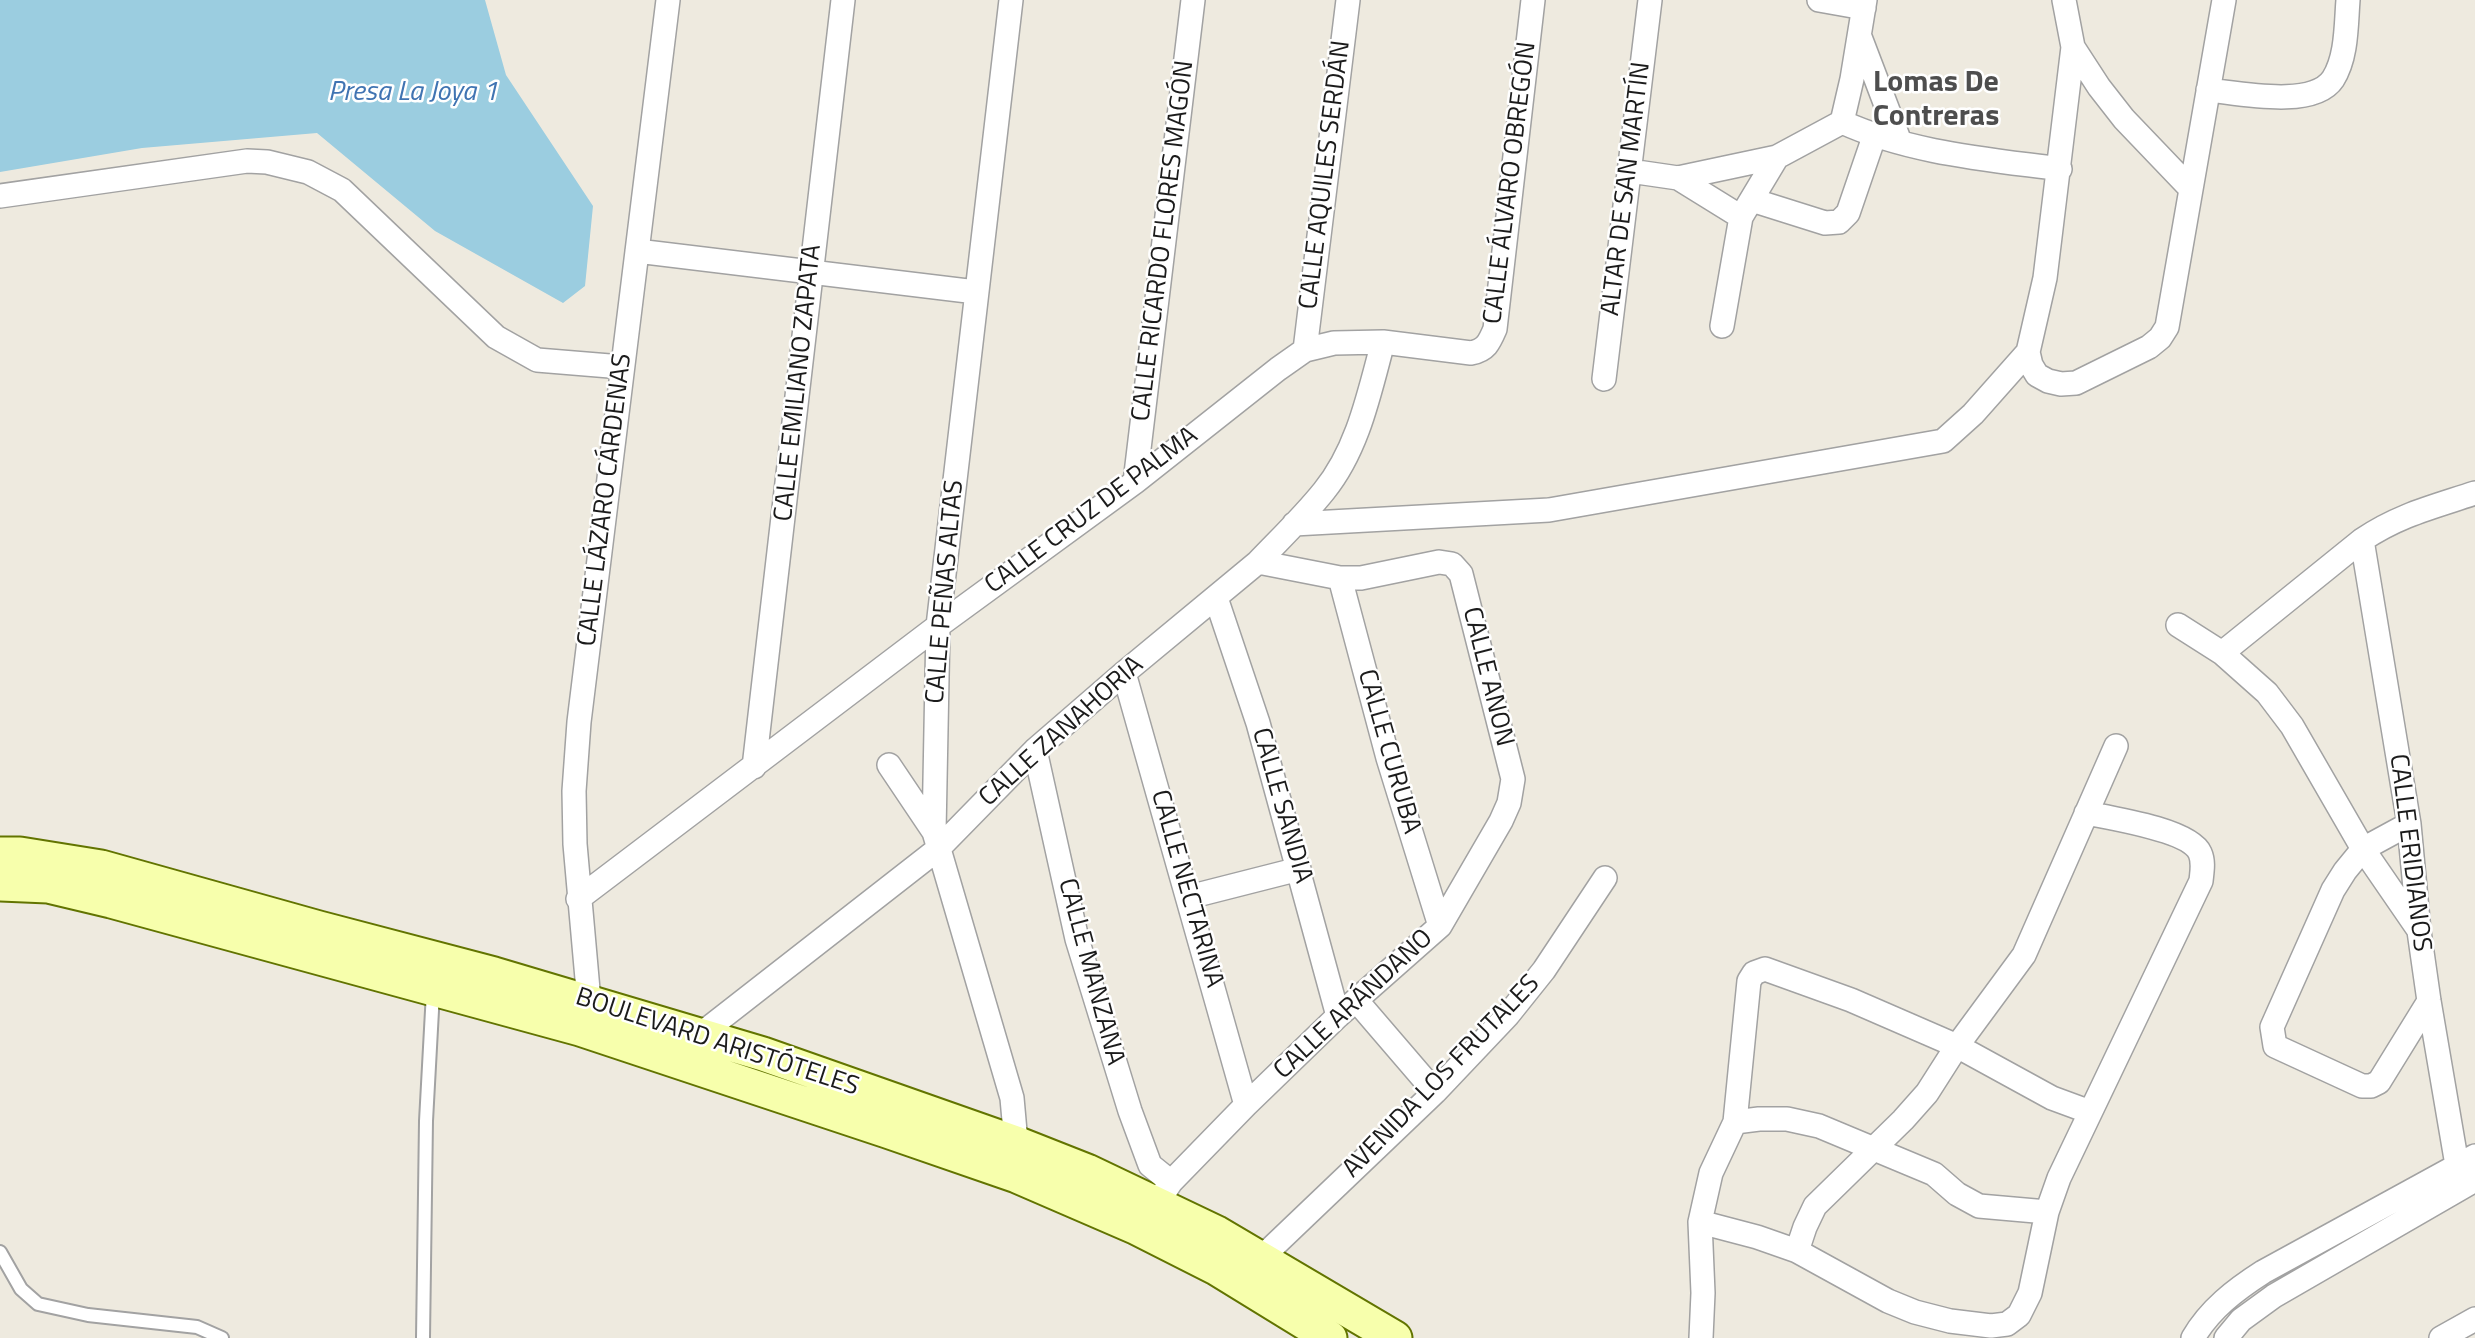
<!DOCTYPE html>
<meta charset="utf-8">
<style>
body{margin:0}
canvas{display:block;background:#eeeadf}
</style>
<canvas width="2475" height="1338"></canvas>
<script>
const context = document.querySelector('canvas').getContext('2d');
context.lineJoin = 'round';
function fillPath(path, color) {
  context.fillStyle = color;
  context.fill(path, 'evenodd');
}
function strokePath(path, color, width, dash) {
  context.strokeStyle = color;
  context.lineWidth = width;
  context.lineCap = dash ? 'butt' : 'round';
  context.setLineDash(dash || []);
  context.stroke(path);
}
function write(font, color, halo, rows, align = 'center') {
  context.font = font + ' "Titillium Web",sans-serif';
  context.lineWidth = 5;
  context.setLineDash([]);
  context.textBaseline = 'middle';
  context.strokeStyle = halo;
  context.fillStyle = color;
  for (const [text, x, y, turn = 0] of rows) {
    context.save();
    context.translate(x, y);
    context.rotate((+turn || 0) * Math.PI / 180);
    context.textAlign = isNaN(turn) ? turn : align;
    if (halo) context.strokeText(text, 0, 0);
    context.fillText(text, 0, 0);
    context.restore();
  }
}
fillPath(new Path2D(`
 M0,0H485L506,75L593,206L585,286L563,303L435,231L317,133L142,148L0,172Z`), '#9bcde0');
const lane = new Path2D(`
 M0,1252L21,1289L38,1304L88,1315L197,1327L222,1338
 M423,1338L426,1121L433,992`);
const street = new Path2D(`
 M1011,0L938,626L934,832L1012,1098L1017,1154
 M1819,0L1864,8
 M2064,0L2073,47L2045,278L2028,352L2031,365L2037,375L2048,381L2061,384L2076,383L2149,347L2160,338L2167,327L2224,0
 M1860,37L1900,142
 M2073,47L2099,87L2124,119L2191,189
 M2208,90C2239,93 2313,109 2333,79C2347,57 2346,25 2348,0
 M1842,122C1910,153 1986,159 2060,169
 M1630,171L1678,178L1777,157
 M1678,178L1741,217
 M0,196L247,161L267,162L308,172L342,190L496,337L537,360L622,367
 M1752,200L1825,223L1839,222L1848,213L1874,137
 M637,251L976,292
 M1722,326L1741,217L1777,157L1842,122L1852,79L1865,0
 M1305,350L1348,0
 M1604,379L1650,0
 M1135,482L1193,0
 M1294,524L1549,510L1943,441L1973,414L2028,352
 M2362,540L2409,824L2419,931L2429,1001L2457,1165
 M1258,562C1280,539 1304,516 1324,491C1358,449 1369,394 1383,342
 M1340,578L1388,758L1440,926
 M1216,598L1258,723L1338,1016
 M2178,625L2222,653L2267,693L2292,726L2363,849L2418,929
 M2222,653L2362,540C2399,515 2433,507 2475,493
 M1124,673L1246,1105
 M1035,750L1077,939L1130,1111L1150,1165L1171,1182
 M889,765L934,832
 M754,767L843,0
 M2409,824L2363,849L2345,871L2333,890L2272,1027L2275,1046L2362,1086H2371L2379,1082L2429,1001
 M1189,897L1299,869
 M578,899L938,626L1135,482L1278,369L1305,350L1334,343L1383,342L1471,353C1486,350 1489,343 1495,329L1533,0
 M1356,1000L1435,1092
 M589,1001L575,844L574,791L579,722L668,0
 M701,1034L938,849L1035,750L1124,673L1258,562L1340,578H1361L1439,562L1452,564L1461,574L1513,779L1509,803L1501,821L1440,926L1338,1016L1246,1105L1171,1182L1156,1205
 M1735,1122L1759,1119H1787L1819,1126L1934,1174L1957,1194L1979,1206L2047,1212
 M1700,1222L1757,1237L1797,1251L1888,1301L1915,1312L1950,1321L1991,1326L2007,1324L2019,1315L2030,1293L2047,1212L2059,1178L2201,881C2202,871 2204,862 2200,853C2190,830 2111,818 2086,813
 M1797,1251L1805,1227L1815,1206L1903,1120L1927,1093L1957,1046L2024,955L2116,746
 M1260,1259L1435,1092L1508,1015L1544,970L1605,878
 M1701,1338L1703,1293L1700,1222L1711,1173L1735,1122L1749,981L1754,973L1765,969L1851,1000L1957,1046L2052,1098L2090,1112
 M2193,1338C2210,1309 2235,1290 2263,1272L2475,1156
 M2226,1338L2241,1320L2274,1296L2475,1180
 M2441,1338L2475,1319`);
const secondary = new Path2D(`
 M0,854H20L101,867L319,928L494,974L763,1054L1016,1143L1087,1171L1217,1233L1395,1338
 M0,884L48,886L111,901L580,1029L887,1131L1017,1176L1135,1227L1216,1268L1330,1338`);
strokePath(lane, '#a2a2a2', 16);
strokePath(street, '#a2a2a2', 26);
strokePath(secondary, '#627400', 37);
strokePath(lane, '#fff', 12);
strokePath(street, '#fff', 23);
strokePath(secondary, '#f7ffac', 33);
write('26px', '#1b1b1b', '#fff', [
 ["CALLE AQUILES SERDÁN",1326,175,-83],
 ["CALLE ÁLVARO OBREGÓN",1511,183,-83],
 ["ALTAR DE SAN MARTÍN",1627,189,-83],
 ["CALLE RICARDO FLORES MAGÓN",1164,241,-83],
 ["CALLE EMILIANO ZAPATA",799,383,-84],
 ["CALLE LÁZARO CÁRDENAS",606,500,-83],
 ["CALLE CRUZ DE PALMA",1092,511,-37],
 ["CALLE PEÑAS ALTAS",946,592,-85],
 ["CALLE ANON",1487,677,76],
 ["CALLE ZANAHORIA",1062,732,-42],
 ["CALLE CURUBA",1388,752,74],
 ["CALLE SANDIA",1281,806,74],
 ["CALLE ERIDIANOS",2409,853,83],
 ["CALLE NECTARINA",1186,889,74],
 ["CALLE MANZANA",1090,972,75],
 ["CALLE ARÁNDANO",1354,1005,-43],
 ["BOULEVARD ARISTÓTELES",717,1043,18],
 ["AVENIDA LOS FRUTALES",1442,1077,-46]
]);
write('italic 28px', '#4074b2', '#fff', [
 ["Presa La Joya 1",413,93]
]);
write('bold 30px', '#4e4e4e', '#fff', [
 ["Lomas De",1936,84],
 ["Contreras",1936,118]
]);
</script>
